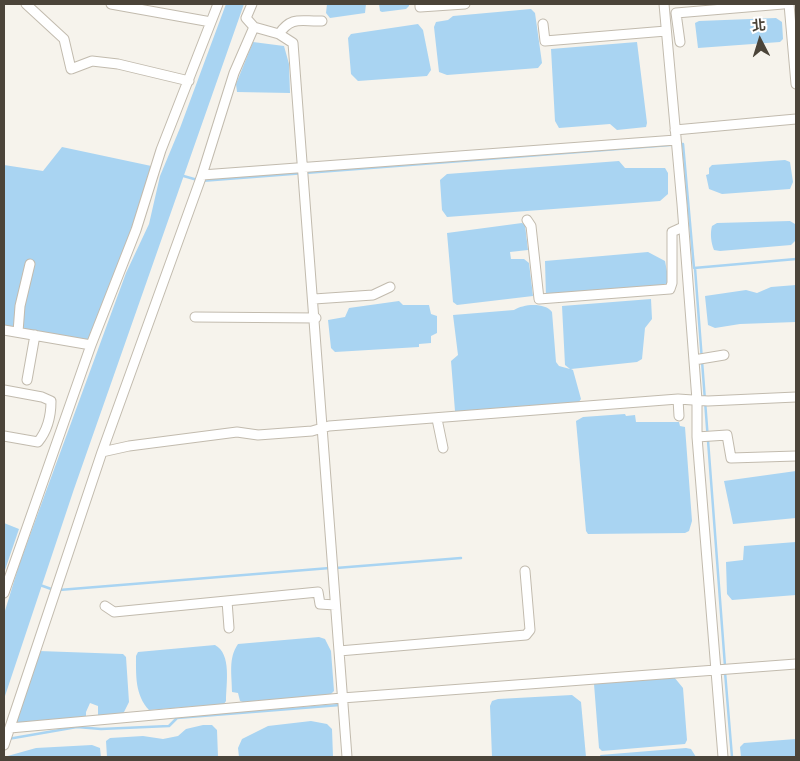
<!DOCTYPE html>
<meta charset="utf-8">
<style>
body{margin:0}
#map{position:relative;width:800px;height:761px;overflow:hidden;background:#f6f3ec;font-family:Jost,"Noto Sans TC",sans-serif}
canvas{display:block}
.frame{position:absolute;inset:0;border:5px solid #4b4439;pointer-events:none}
.north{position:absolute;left:735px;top:15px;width:50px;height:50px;-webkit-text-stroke:4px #fff;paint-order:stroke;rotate:355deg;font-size:14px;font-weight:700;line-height:20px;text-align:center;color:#4b4439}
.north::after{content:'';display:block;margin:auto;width:18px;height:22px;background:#4b4439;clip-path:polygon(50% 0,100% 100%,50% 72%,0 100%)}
</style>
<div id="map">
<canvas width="800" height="761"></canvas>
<div class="frame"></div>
<div class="north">北</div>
</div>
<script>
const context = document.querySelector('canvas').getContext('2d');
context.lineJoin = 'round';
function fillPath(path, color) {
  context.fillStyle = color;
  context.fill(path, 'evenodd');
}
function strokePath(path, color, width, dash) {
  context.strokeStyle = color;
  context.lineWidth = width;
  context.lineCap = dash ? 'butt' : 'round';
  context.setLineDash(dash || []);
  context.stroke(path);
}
fillPath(new Path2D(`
 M226,4H244L74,489L4,699V614L19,565L126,273L149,224L160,176L180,128Z
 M327,4H366L365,13L330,18L326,13Z
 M379,4H409V6L406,9L382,12L380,11Z
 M531,9L535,13L542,63L538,68L447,75L439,72L434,27L436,22L448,20L453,16Z
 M776,18L782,22L783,39L780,42L698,48L695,23L699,21Z
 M418,24L423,30L431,70L427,76L358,81L351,74L348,38L351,34Z
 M253,42L284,46L289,64L290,93L237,92L236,84Z
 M637,42L647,123L646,127L617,130L610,124L559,128L555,121L551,49Z
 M62,147L156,167L91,349L4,330V165L43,171Z
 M785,160L790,162L793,182L790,189L722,194L709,189L706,175L709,174V168L712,165Z
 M619,161L625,168H665L668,173V194L660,201L447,217L442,210L440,180L447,174Z
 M790,221L795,224L796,240L791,245L720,251L714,250C711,243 710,233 712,226L717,223Z
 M522,223L525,225L528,250L510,252L511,259H524L529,263L533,296L457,305L453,302L447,233Z
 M648,252L665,261L670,287L546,297L545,261Z
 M796,285V322L740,324L715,328L708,325L705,296L746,290L757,293L771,287Z
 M651,299L652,319L645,328L642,359L637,362L571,369L573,370L581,399L576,406L457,413L455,411L451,361L458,355L453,315L514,310C523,304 545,302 552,312L556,362L559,366L570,369L565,365L562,306Z
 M399,301L403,305H429L431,314L437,316V333L431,336V343L419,344V347L335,352L331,348L328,320L345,317L349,308Z
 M625,414L626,416L635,415L636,422H679L680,426L685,427L692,521L689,531L685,533L588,534L586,531L576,421L583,417Z
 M796,471V518L733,524L724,481Z
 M4,523L19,529L4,573Z
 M796,542V595L732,600L727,594L726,562L743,560L744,546Z
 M319,637L325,639L331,651L334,691L330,695L243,702L240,701L238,693L232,692C232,675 228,658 238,644Z
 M215,645C232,654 226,684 226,701L224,704L149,710C135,695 136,676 136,656L138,652Z
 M39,651L123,654L126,657L129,702L123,714L98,716V706L90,703L86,712V717L18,724L12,720Z
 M674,677L683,688L687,740L685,744L602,751L599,748L594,684Z
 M572,695L581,702L586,757H492L490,706L492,701L498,699Z
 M311,721L327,724L332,729L333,757H239L238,748L242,739L268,726Z
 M203,725H212L217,730L218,757H107L106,741L110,738L143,736L163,739L178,736L186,729Z
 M796,739V757H741L740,747L744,743Z
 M92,745L100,748L101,757H4L36,748Z
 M686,748L691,749L696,757H601L600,755Z`), '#a9d4f2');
strokePath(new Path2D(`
 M180,175L201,181L683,144L694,268L796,259
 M695,268L725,666
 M336,568L461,558
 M40,585L54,590
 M59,590L330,568
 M725,672L732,757
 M8,739L77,727L101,729L169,726L177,718L340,705`), '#a9d4f2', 2.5);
const minor = new Path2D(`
 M26,4L64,39L71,69L92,61L118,64L189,81
 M111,4L211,22
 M420,4V7L465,4
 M664,4L682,204L697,400V437L723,757
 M789,4L796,84
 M543,24L545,41L666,31
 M254,27L279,34L293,43L347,757
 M279,34C292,15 302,22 322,21
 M680,42L676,13L783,4
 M675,130L796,119
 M202,175L676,140
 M527,220L531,226L539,299L670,289L672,283V232L683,227
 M314,299L373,295L390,287
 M195,317L316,318
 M4,330L91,345
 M18,332L20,306L30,264
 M694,360L724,355
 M27,380L35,335
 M4,390L42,397L51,401C51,415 47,431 38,442L4,436
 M678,399L679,416
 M437,419L443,448
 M697,437L727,435L731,458L796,456
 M102,452L129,446L237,432L258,435L312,431L329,426L678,399L708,401L796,397
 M4,593L91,345L136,230L161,150L218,4
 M227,601L229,628
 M105,606L114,612L318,592L320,604L335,605
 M339,651L526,635L530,630L525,571
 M10,728L342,698L796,664
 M4,745L102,452L202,175L234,73L254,27L246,18L252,4`);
strokePath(minor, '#c2bbae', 11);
strokePath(minor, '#fff', 9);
</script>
